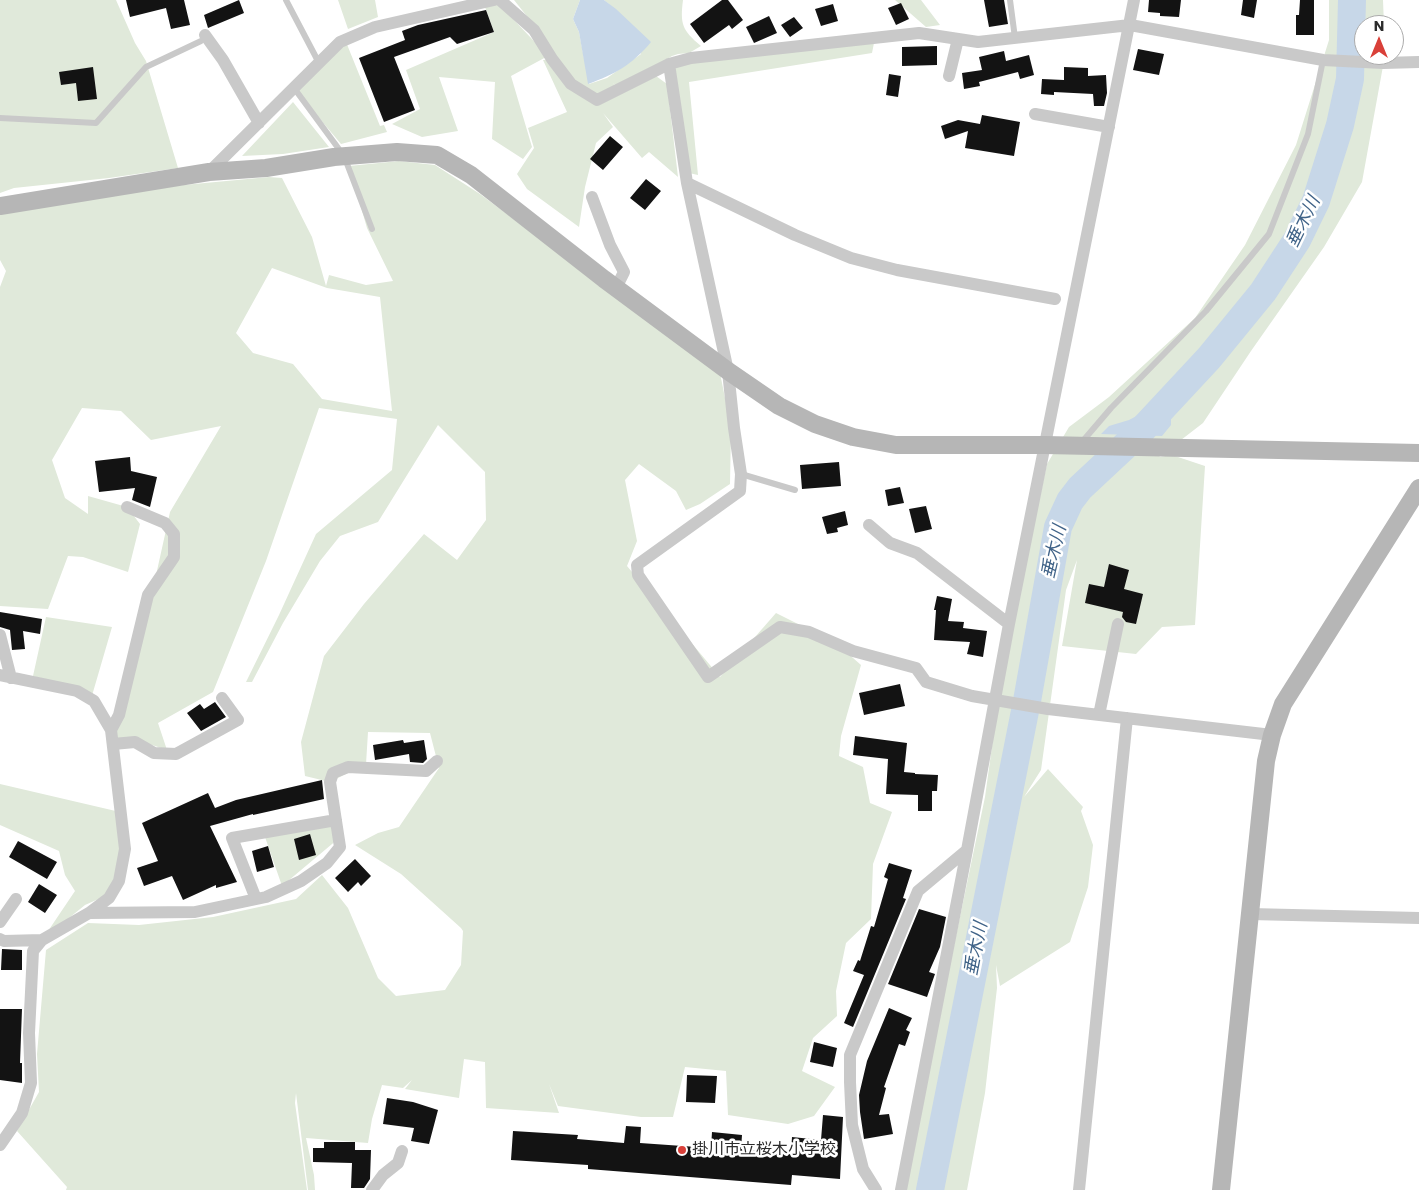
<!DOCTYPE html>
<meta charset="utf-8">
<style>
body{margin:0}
#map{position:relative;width:1419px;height:1190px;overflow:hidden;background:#fff;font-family:Poppins,sans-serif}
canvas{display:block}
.north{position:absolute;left:1354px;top:15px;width:50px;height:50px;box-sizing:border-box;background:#fff;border:1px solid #ababab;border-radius:50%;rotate:0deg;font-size:14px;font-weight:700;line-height:20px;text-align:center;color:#2c2c2c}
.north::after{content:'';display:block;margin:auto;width:18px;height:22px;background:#d94039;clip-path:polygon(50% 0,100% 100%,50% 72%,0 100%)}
</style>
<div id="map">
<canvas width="1419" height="1190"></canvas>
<div class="north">N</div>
</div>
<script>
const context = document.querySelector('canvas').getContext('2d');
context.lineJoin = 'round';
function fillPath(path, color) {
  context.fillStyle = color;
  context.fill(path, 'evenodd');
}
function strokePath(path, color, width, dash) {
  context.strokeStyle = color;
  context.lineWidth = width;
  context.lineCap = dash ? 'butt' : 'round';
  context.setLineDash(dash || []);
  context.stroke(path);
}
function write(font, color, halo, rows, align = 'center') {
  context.font = font + ' Poppins,"Noto Sans JP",sans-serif';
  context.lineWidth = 5;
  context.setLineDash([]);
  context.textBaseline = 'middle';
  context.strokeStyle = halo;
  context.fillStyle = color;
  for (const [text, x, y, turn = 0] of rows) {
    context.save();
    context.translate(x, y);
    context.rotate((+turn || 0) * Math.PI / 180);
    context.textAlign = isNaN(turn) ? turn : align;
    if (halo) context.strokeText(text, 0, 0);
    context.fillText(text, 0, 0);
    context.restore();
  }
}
fillPath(new Path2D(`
 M0,0H116L135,43L146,61L178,168L109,178L14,188L0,193Z
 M338,0H375L378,17L348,29Z
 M514,0H580L573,19L579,32L589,84L607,78L641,54L610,5L604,0H683C680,24 682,30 701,46L689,53L678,54L672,56L619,89L613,83L616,87L598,101L656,76L667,84L678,177L649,152L642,158L603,113L613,127L596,143L585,187L579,227L527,189L517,174L534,148L528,128L567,112L543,60L552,59L538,30Z
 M895,0H921L940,25L926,27Z
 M1329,0H1383L1384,25H1364V55H1385L1362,182L1324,247L1251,351L1203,423L1159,457L1172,455L1205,466L1195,625L1162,627L1136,654L1062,646L1077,560L1066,590L1041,770L1024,797L1048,769L1083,807L1081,811L1093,845L1088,887L1070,942L1000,986L996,965L997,988L985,1093L967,1190H903L985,797L1003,667L1047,464L1069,427L1109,397L1195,318L1245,245L1296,145L1329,40Z
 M498,3L548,56L511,76L532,147L523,159L492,139L495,82L439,77L458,131L422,137L392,124L420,109L406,70L494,32L485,7Z
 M875,38L872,53L689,82L698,175L689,173L672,63Z
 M346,42L380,126L384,125L387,132L341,144L294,88Z
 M293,102L329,147L283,154L242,156Z
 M399,161L435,165L480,194L720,373L731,428L730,484L700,504L686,510L676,491L639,464L625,480L637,541L627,566L720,677L776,613L836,643L861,665L841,736L839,756L863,767L870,803L892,812L873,864L871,919L846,943L836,991L837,1016L813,1038L802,1071L835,1087L814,1116L788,1124L728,1115L726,1071L685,1067L673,1117H641L558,1106L549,1084L559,1113L486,1108L485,1062L464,1059L459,1098L405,1089L412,1080L403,1088L382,1085L372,1119L368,1143L306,1138L314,1175L315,1190H308L296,1093L295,1103L307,1190H66L67,1187L17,1131L39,1092L37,1054L46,950L88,923L139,925L213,917L296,899L322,875L348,908L378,978L396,996L445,990L461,965L463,931L461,928L401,874L355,845L378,833L399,827L439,768L430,733L368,732L366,764L330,782L305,776L301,742L324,656L364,604L424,534L457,560L486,520L485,472L438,425L378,522L340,536L320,561L283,623L252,682H246L279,615L316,534L392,470L397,419L319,408L266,561L213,692L158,723L167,750L152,745L117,738L114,732L129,697L170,512L221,426L151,440L121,411L82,408L52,460L65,498L88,514V496L127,507L140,524L128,572L83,557L68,556L48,609L0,606V287L6,271L0,260V212L141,189L269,177L282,178L312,237L326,286L329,275L366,285L393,281L367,228L349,166ZM272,268L327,288L380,297L392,411L322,399L293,364L253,353L236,333Z
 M46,617L112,627L91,699L33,676Z
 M0,784L120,812L124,857L112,893L85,905L42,940L75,891L65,875L59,851L0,825Z
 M336,825L338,839L282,886L265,837Z`), '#e0e9da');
fillPath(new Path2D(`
 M580,0H604L616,9L651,42C632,65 615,74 588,84L579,32L573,19Z
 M1188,370L1193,376L1171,399V425L1162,436L1101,434L1109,426L1129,420L1148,410Z`), '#c7d7e8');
strokePath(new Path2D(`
 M930,1190L1027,701L1058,527L1070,501L1080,488L1141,431L1209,358L1263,292L1297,240L1316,201L1340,125L1350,79L1352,0`), '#c7d7e8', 28);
fillPath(new Path2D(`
 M126,0H184L190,25L171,29L166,8L130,17Z
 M239,0L244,13L208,28L204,15Z
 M722,0H728L743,20L732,29L729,25L704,43L690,24Z
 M984,0H1004L1008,24L989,27Z
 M1149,0H1181L1179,17L1160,16V13L1148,12Z
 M1243,0H1257L1254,18L1241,15Z
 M1300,0H1314V35H1296V15H1299Z
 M901,3L909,19L896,25L888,8Z
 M833,4L838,21L821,26L815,9Z
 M486,10L494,32L457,44L450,37L394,57L415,110L384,122L359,58L405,40L402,31L418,25Z
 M769,16L777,33L754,43L746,27Z
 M794,17L803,28L790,37L781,25Z
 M937,46V65L902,66V47Z
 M1138,49L1164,54L1159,75L1133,70Z
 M1004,51L1006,61L1029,55L1034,75L1020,79L1018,72L979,82L980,86L964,89L962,73L982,70L979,57Z
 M93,67L97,99L78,101L76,83L61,85L59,72Z
 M1064,67L1088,68V76L1106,75L1107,93L1104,106H1094L1093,94L1054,92V95L1041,94L1042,79L1064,80Z
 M889,74L901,76L898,97L886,95Z
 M982,115L1020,122L1014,156L965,148L968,131L945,139L941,126L958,120L980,124Z
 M610,136L623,147L603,170L590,159Z
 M646,179L661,191L645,210L630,198Z
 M130,457L131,471L157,477L150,507L132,500L135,488L99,492L95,461Z
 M839,462L841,486L802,489L800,465Z
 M900,487L904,503L888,506L885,490Z
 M926,506L932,529L915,533L909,509Z
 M845,511L848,525L837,528L838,532L827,534L822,517Z
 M1109,564L1129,570L1124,589L1143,594L1136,624L1126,622L1122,617L1123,612L1085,603L1089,584L1104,587Z
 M937,596L952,599L948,621L964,622L963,628L987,631L983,657L967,654L970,642L934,640L936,610H934Z
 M0,612L42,619L40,634L23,631L25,649L12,650L10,630L0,627Z
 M900,684L905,706L864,715L859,693Z
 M215,702L226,717L201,731L187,713L200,704L204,709Z
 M855,736L907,743L904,772L915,773V774L938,775L937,791H932V811H918V795L886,794L888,759L853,755Z
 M403,740L404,743L424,740L427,759L423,763L410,762L409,754L375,760L373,745Z
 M322,780L324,799L253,815V814L210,826L237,882L216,888V885L183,900L172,876L144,886L137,868L158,861L142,823L208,793L215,808L236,800Z
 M310,834L316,855L299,860L294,839Z
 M18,841L57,862L47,879L9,857Z
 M268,846L274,867L257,872L252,851Z
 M355,859L371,876L361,886L358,882L348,892L335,878Z
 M889,863L912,870L903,898L906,899L853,1027L844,1023L864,975L853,971L858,960L860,961L871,926L874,927L888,879L884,877Z
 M39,884L57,895L45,913L28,902Z
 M919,909L946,917L940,947L929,972L935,974L927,997L888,984Z
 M2,949L22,950V970H1Z
 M889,1008L912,1018L906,1030L910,1032L905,1046L899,1044L884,1087L886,1088L879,1115L889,1114L893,1134L864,1139L860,1112L859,1095L867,1061Z
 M0,1009H22L20,1063H22V1083L0,1080Z
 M814,1042L837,1048L833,1067L810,1062Z
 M687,1075L717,1076L715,1103L686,1102Z
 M387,1098L413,1102L438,1110L429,1144L411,1141L414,1128L383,1124Z
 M823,1115L843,1117L840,1179L792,1175L791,1185L588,1169V1165L511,1160L513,1131L578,1135L577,1139L624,1143L626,1126L641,1127L640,1143L711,1148L712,1132L742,1135L741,1149L791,1153L792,1137L821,1140Z
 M324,1142H355V1150H371L370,1179L364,1188H351L352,1163L313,1162V1148H324Z`), '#131313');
strokePath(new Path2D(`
 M286,0L319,63
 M1010,0L1015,38
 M294,88L344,156L372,229
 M0,118L96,123L146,67L201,41
 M1082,442L1111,408L1206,311L1269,234L1308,134L1323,60
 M741,474L795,490`), '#c9c9c9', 6);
strokePath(new Path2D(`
 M500,0L534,30L552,59L571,84L597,100L669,64L691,58L919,33L978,42L1130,25L1323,60L1383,63L1419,62
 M205,35L223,60L259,123
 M669,64L687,183L728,371L734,428L741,474L740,491L637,565L638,575L708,677L780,627L809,632L853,651L916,668L926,682L972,696L1048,709L1272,735
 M949,76L958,39
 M1035,114L1109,127
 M209,172L340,42L375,27L494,0
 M687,183L795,235L851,258L897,270L1055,299
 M592,197L610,245L624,272L616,288
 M869,525L890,543L917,553L1009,624
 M0,635L11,678
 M0,675L77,691L94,701L111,730L125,849L119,881L109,898L89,913L42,940L33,951L29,1033L31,1083L22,1113L0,1145
 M1099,715L1118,624
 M111,730L119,715L148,595L174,557V534L165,523L127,507
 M113,744L135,742L154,753L176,754L238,720L222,698
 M256,899L232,838L336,820
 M89,913L195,912L266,897L301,881L327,863L340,847L330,782L333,773L348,767L426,771L437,761
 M1250,914L1419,918
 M0,922L16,899
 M0,939L4,941L42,940
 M372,1190L383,1175L398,1163L402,1151
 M876,1190L863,1169L852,1125L850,1082V1055L918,891L967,850L1009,624L1134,0
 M901,1190L967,850
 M1079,1190L1127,718`), '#c9c9c9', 12);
strokePath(new Path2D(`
 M0,206L209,172L266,168L334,157L397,152L437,155L471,175L604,279L728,371L779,406L815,424L853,437L896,445H1045L1419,453
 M1221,1190L1266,761L1272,735L1283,704L1419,488`), '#b6b6b6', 18);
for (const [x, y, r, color] of [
 [682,1150,5,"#d94039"]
]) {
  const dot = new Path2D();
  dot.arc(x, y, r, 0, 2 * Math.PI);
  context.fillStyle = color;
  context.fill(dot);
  strokePath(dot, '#fff', 2);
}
write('16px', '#2c2c2c', '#fff', [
 ["掛川市立桜木小学校",692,1150]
], 'left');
write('italic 18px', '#406388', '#fff', [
 ["垂木川",1304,222,-64],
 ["垂木川",1055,552,-77],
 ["垂木川",977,949,-79]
]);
</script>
